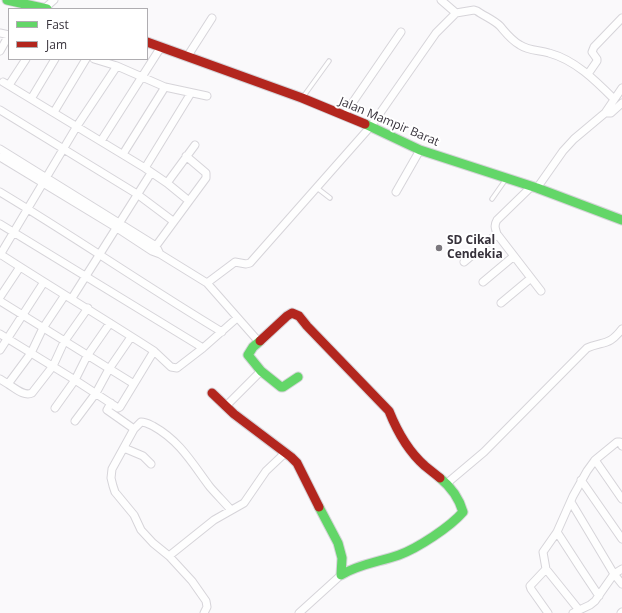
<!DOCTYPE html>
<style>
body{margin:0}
#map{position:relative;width:622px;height:613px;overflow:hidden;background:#faf9fb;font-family:"Open Sans",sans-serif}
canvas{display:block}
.legend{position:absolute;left:8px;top:8px;width:140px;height:52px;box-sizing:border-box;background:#fff;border:1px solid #afadb1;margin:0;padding:5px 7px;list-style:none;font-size:12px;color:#37323b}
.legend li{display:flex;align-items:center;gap:8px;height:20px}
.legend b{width:20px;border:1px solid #afadb1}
</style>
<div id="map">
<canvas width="622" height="613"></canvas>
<ul class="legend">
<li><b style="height:5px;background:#63d668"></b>Fast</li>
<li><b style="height:5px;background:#b3261e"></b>Jam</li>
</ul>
</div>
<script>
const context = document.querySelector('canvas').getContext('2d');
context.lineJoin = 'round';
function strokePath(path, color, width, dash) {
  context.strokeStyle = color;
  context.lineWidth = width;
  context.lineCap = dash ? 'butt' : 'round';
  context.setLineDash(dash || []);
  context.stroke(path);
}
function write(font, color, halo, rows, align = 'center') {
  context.font = font + ' "Open Sans",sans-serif';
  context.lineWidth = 4;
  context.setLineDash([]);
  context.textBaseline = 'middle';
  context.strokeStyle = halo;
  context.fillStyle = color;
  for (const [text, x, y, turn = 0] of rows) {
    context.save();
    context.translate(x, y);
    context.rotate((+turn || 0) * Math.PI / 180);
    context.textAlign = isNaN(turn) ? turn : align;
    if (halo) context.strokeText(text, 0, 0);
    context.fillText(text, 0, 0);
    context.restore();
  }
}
const lane = new Path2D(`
 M303,97L329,61
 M317,188L330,198
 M492,199L506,179`);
const street = new Path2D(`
 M441,0L456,13
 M45,8L54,0
 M0,33L9,35L0,51
 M187,57L212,18
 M94,59L117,66L165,87L207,96
 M588,74L597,61V59L592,52L594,47L622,18
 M3,82L145,168L167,183L189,201
 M9,85L26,59
 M31,99L55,59
 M0,110L137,194L173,221
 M54,112L86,59
 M605,113H611L622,103
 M344,115L401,32
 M101,141L161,47
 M0,149L156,246L160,254
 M123,154L165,87
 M0,157L117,228L152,251L160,254L207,283L259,342
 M145,168L191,93
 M167,183L195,145
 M532,186L497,220C494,225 495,228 497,234L541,291
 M537,188L563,151L574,139L605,113L622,88
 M0,192C75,237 147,287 222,332
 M396,192L420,150
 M0,224L203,348
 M153,250L206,178V173L186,156
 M0,254C51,287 103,318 154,351
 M0,255L77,126L117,66
 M464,262L497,234
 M483,282L514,256
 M207,283L235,262L246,264L250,263L371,126L436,33L456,13L474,10L477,11C484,16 494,20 500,26C506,33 511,40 520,45C529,51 539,50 549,53C575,60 595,80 614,99
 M65,295L43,328L31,353L8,384C15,388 24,397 32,393L53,366L64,342L88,308
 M0,297L20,267
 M72,298L151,173
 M0,301L134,384
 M501,303L531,278
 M0,334L75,380L118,408L120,407L154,351L171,367L177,368L203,348L237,318
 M0,350L44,282
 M0,379L8,384
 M111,403L107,410L134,429
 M226,406L261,371
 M55,408L75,380L87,356L110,323
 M75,421L96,393L109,369L131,337
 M124,448L143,456L151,464
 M595,460L622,499
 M581,480L622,539
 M446,484L484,452L587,348C604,341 609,346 622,329
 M571,502L614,574L622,569
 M557,532L581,569L599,596
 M169,556L214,520L244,503L266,471L285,453
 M546,569L543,552L557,532L573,496L587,471L595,460L617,442H620L622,446
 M204,613L207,607L206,601L192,581L169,556L153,543L141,530L134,515L115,492L113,486L111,478L112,469L134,429L141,422C146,422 149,424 153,426C180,441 192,463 210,487C217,495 224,502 231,510
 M299,613L341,575
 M548,613L531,589L530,586L546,569L579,610
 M573,613L590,605L595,601L614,574L622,584
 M621,613L622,612`);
const fast = new Path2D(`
 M7,0L47,9
 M365,124L420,150L537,188L622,220
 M260,341L253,347L248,355L261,371L281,387H283L298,377
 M319,507L338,543L342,558L341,575C359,564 379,562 399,555C418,548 450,527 463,512C459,498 451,487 440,478`);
const jam = new Path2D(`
 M147,42L302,98L365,124
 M260,341L287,316L292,313L299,316L307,326L389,411C397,431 409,452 425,466C430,470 435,474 440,478
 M212,393L234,414L291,457L297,463L319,507`);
strokePath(lane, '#d6d4d9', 5.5);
strokePath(street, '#d6d4d9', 9);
strokePath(fast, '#d6d4d9', 11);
strokePath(jam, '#d6d4d9', 11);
strokePath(lane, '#fefefe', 3.5);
strokePath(street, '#fefefe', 7);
strokePath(fast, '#63d668', 9);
strokePath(jam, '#b3261e', 9);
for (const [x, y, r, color] of [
 [439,248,4,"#7b787e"]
]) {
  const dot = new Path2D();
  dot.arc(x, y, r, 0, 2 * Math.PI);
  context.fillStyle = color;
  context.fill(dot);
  strokePath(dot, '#fff', 1.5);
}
write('12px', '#37323b', '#fff', [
 ["Jalan Mampir Barat",389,122,23]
]);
write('bold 12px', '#37323b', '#fff', [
 ["SD Cikal",447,241],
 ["Cendekia",447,255]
], 'left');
</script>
